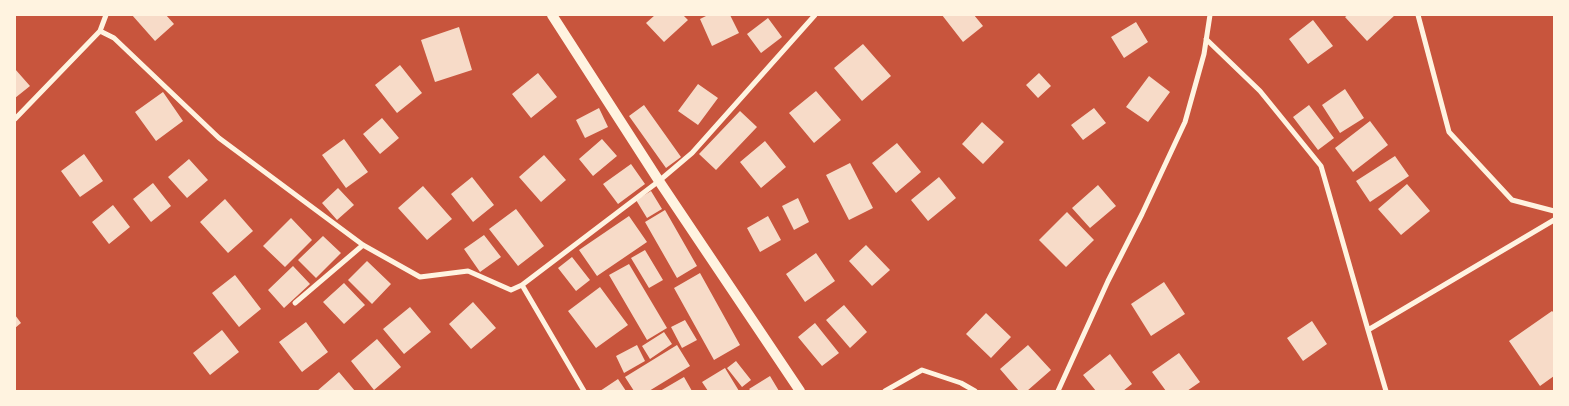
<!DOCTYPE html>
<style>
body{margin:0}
#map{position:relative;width:1569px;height:406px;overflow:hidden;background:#c8553d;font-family:Raleway,sans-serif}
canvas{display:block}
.frame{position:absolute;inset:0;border:16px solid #fff3e0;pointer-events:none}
</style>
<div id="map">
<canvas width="1569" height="406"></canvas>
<div class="frame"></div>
</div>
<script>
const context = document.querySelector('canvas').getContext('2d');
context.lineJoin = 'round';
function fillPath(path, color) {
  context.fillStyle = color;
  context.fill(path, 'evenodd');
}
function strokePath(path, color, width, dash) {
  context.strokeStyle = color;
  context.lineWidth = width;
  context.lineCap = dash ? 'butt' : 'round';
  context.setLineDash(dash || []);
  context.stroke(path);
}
fillPath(new Path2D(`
 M132,15H166L174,24L155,41Z
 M655,15H683L688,20L664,42L646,23Z
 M708,15H730L739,33L712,46L700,19Z
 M942,15H974L983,26L963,42Z
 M1348,15H1395L1367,41L1345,17Z
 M768,18L782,37L761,53L747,34Z
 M1313,20L1333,46L1308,64L1289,39Z
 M1136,22L1148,42L1124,58L1111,37Z
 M459,27L472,70L435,82L421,40Z
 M863,44L891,76L862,101L834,68Z
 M400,65L422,93L397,113L375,85Z
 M15,69L30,86L15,98Z
 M538,73L557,97L531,118L512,94Z
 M1039,73L1051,86L1038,98L1026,85Z
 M1149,76L1170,92L1148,122L1126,107Z
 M698,84L718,98L698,125L678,111Z
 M1345,89L1364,118L1340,133L1322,105Z
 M816,91L841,120L814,143L789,113Z
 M163,92L183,121L156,141L135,112Z
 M644,105L681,157L666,168L629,116Z
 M1309,105L1334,138L1318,150L1293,117Z
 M599,108L608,127L585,138L576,120Z
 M1094,108L1106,123L1083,140L1071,125Z
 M740,111L757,127L716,170L699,154Z
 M382,118L399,138L380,154L363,134Z
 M1370,121L1388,145L1353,172L1335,148Z
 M982,122L1004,142L983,164L962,144Z
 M344,139L368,172L346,188L322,155Z
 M602,139L617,156L593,176L579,159Z
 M765,141L786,167L761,188L740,162Z
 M897,143L921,172L896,193L872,163Z
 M84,154L103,181L80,197L61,171Z
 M544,155L566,180L541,202L519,177Z
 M1395,156L1409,176L1370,202L1356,181Z
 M189,159L208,180L187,198L168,177Z
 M850,163L873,208L849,220L826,175Z
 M631,164L645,184L618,204L603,184Z
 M472,177L494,205L473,222L451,194Z
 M939,177L956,198L928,221L911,200Z
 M153,183L171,206L151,222L133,199Z
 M1407,184L1430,211L1401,235L1378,209Z
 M1098,185L1116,206L1090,228L1072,208Z
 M423,186L452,219L427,240L398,208Z
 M338,188L354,205L337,220L322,203Z
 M651,191L662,209L647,218L636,200Z
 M798,198L809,222L794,230L782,206Z
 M225,199L253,231L228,253L200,222Z
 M113,205L130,227L109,244L92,222Z
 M516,209L544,246L518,266L489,229Z
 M665,210L697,266L677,278L645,222Z
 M1067,212L1094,240L1066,267L1039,240Z
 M629,216L647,242L597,276L579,250Z
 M768,216L781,240L760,252L747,228Z
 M291,218L312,240L285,267L263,246Z
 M484,235L501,257L480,272L464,249Z
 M323,236L341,253L316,278L298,260Z
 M866,245L890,270L872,286L849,261Z
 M645,250L663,280L649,288L631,258Z
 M816,253L835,281L805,302L786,274Z
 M572,257L590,280L576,291L558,268Z
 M367,261L391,284L372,304L348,280Z
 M629,264L667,328L647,340L609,275Z
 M293,266L310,284L284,308L268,290Z
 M700,273L740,345L714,360L674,288Z
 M235,275L261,309L239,327L212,293Z
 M1164,282L1185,314L1151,336L1131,304Z
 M344,283L365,305L344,324L323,302Z
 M600,287L628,325L596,348L568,311Z
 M473,302L496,328L471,349L449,324Z
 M844,305L867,332L850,348L826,320Z
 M410,307L431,332L404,354L383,329Z
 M1552,311L1554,313V376L1540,386L1509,341Z
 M986,313L1011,337L991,358L966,334Z
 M15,315L21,323L15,328Z
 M685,320L697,340L682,348L671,327Z
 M1312,321L1327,344L1303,361L1287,338Z
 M306,322L328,352L302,372L279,342Z
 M815,323L839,353L822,366L798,337Z
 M222,330L239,352L210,375L193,353Z
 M664,332L672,344L650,359L642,346Z
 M377,339L401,367L374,390L351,361Z
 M637,345L645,361L624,373L616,356Z
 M677,345L690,366L649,391H634L625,377Z
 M1028,345L1051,370L1027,391H1019L1000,369Z
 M1179,353L1200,382L1187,391H1166L1152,372Z
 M1110,354L1132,384L1123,391H1096L1083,375Z
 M736,361L751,380L742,387L727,368Z
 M725,368L739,391H708L702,382Z
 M339,372L355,391H317Z
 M770,376L779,391H751L749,389Z
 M684,377L692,391H660Z
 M618,379L626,391H600Z`), '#f7dbc8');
strokePath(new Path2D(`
 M1418,15L1449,132L1512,200L1554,211
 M100,31L114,38L219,138L363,245L420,277L468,271L511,290L522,285L659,181L692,153L815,15
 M1206,39L1260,91L1321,166L1368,330L1554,220
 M15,119L100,31L106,15
 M522,285L584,391
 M295,303L363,245
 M1368,330L1386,391
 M885,391L922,370L961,383L975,391
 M1058,391L1108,281L1142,214L1185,122L1204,54L1210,15`), '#fff3e0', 5);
strokePath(new Path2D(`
 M552,15L659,181L800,391`), '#fff3e0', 10);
</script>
